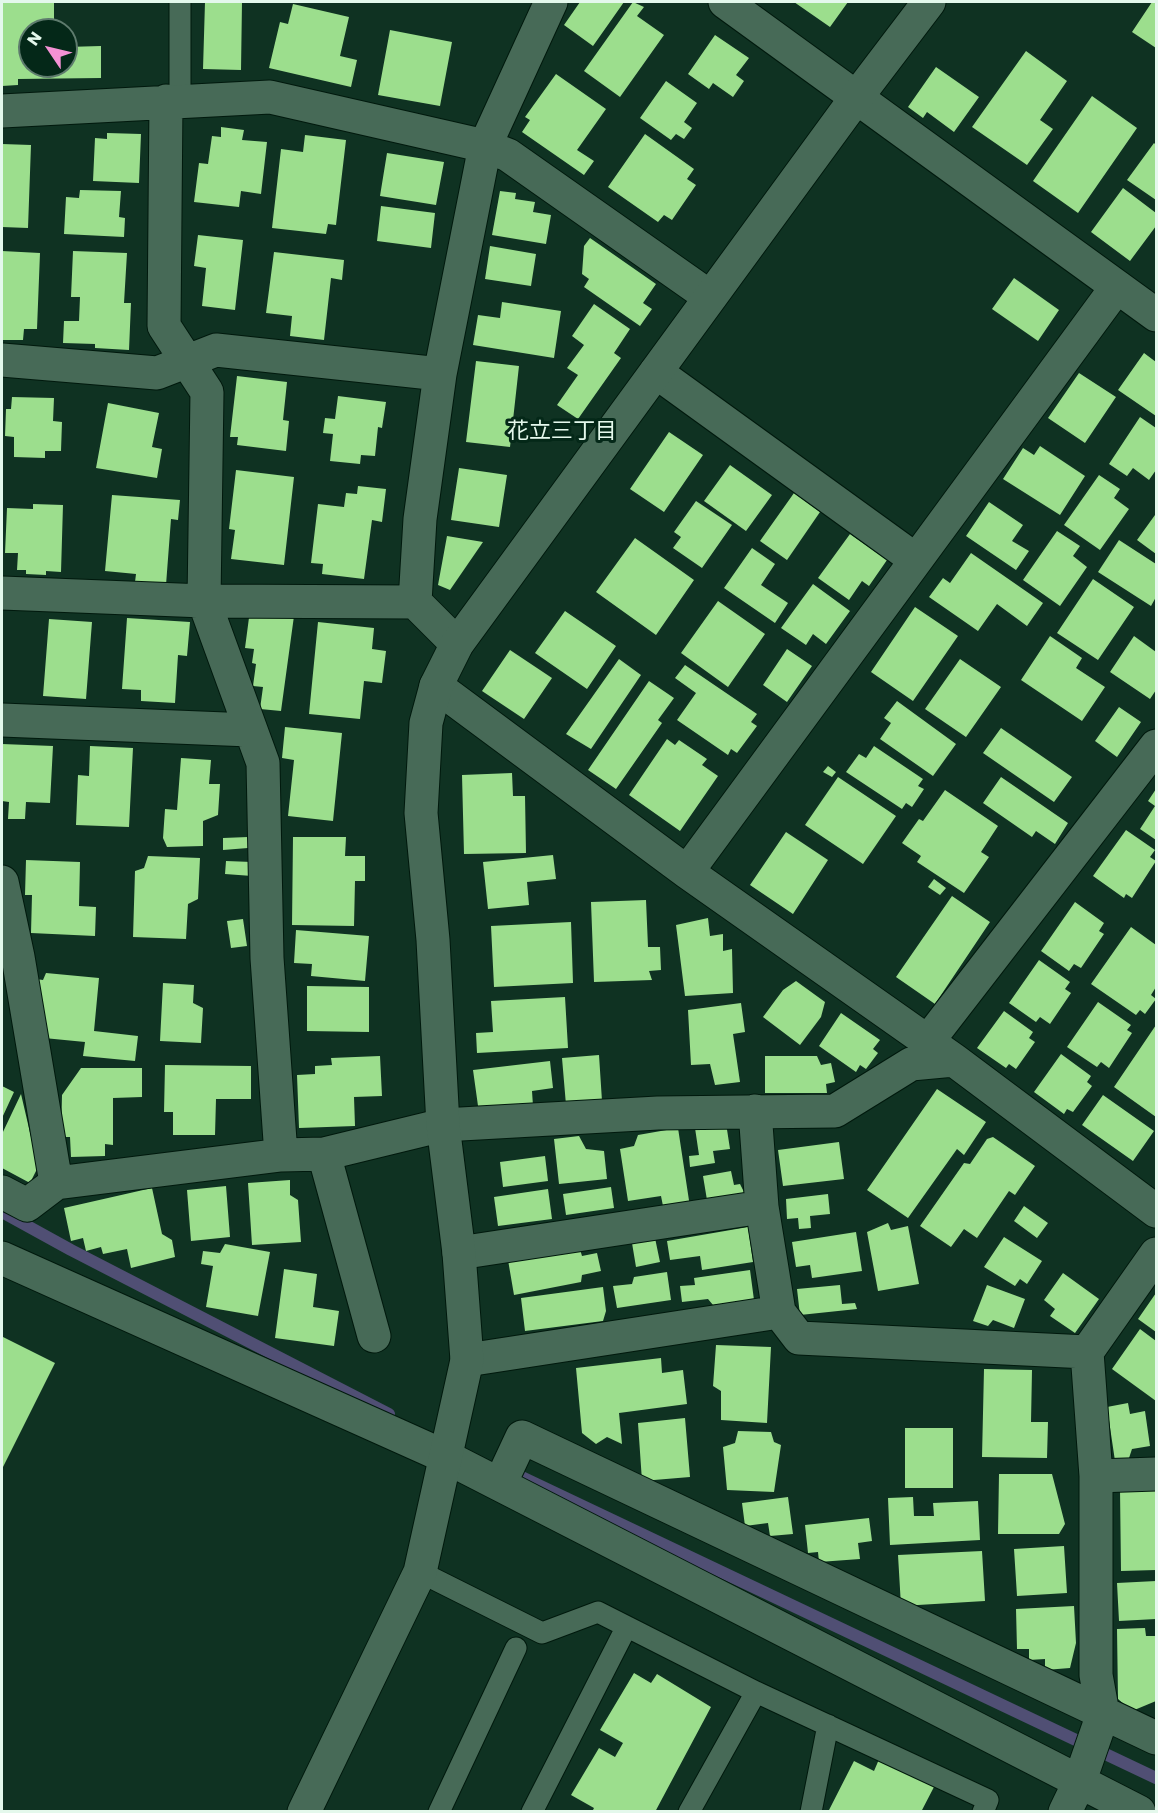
<!DOCTYPE html>
<meta charset="utf-8">
<style>
body{margin:0}
#map{position:relative;width:1158px;height:1813px;overflow:hidden;background:#0f3222;font-family:Poppins,sans-serif}
canvas{display:block}
.frame{position:absolute;inset:0;border:3px solid #e4f8ec;pointer-events:none}
.north{position:absolute;left:18px;top:18px;width:60px;height:60px;box-sizing:border-box;background:#042818;border:2px solid #5e7b6d;border-radius:50%;rotate:305deg;font-size:16px;font-weight:700;line-height:24px;text-align:center;color:#e4f8ec}
.north::after{content:'';display:block;margin:auto;width:21px;height:27px;background:#f491d4;clip-path:polygon(50% 0,100% 100%,50% 72%,0 100%)}
</style>
<div id="map">
<canvas width="1158" height="1813"></canvas>
<div class="frame"></div>
<div class="north">N</div>
</div>
<script>
const context = document.querySelector('canvas').getContext('2d');
context.lineJoin = 'round';
function strokePath(path, color, width, dash) {
  context.strokeStyle = color;
  context.lineWidth = width;
  context.lineCap = dash ? 'butt' : 'round';
  context.setLineDash(dash || []);
  context.stroke(path);
}
function fillPath(path, color) {
  context.fillStyle = color;
  context.fill(path, 'evenodd');
}
function write(font, color, halo, rows, align = 'center') {
  context.font = font + ' Poppins,"Noto Sans JP",sans-serif';
  context.lineWidth = 6;
  context.setLineDash([]);
  context.textBaseline = 'middle';
  context.strokeStyle = halo;
  context.fillStyle = color;
  for (const [text, x, y, turn = 0] of rows) {
    context.save();
    context.translate(x, y);
    context.rotate((+turn || 0) * Math.PI / 180);
    context.textAlign = isNaN(turn) ? turn : align;
    if (halo) context.strokeText(text, 0, 0);
    context.fillText(text, 0, 0);
    context.restore();
  }
}
strokePath(new Path2D(`
 M2,1212L71,1250L389,1414
 M513,1473L1156,1778`), '#504f74', 12);
fillPath(new Path2D(`
 M2,2H54V30H30V66H66V47L101,46V78L18,79V85L2,86Z
 M205,2H242L241,70L203,69Z
 M580,2H624L593,46L564,25Z
 M633,2L644,7L637,16L664,35L620,97L584,71Z
 M794,2H848L830,27Z
 M1152,2H1156V48L1132,32Z
 M293,4L349,17L340,56L357,60L351,87L269,68L280,22L288,24Z
 M390,30L452,42L440,106L378,95Z
 M715,35L749,58L736,75L744,81L733,97L713,83L709,89L688,74Z
 M1026,51L1067,81L1040,120L1053,129L1027,165L972,127Z
 M936,67L979,97L954,132L927,112L923,118L908,107Z
 M556,74L606,109L577,150L594,161L584,175L522,132L530,120L525,117Z
 M666,81L697,103L684,122L692,128L684,139L676,134L671,140L640,118Z
 M1092,96L1137,128L1078,213L1033,181Z
 M221,127L244,130L242,140L267,142L261,194L241,191L239,207L194,202L199,163L208,164L212,136L221,137Z
 M107,133L141,134L139,183L93,181L95,138L107,139Z
 M645,134L694,169L687,179L696,185L672,220L664,215L658,222L608,187Z
 M305,135L346,140L336,225L328,224L326,234L272,228L281,149L303,152Z
 M1154,143L1156,145V200L1127,180Z
 M2,144L31,145L28,228L2,227Z
 M387,153L444,162L436,205L380,196Z
 M1123,188L1156,213V226L1130,261L1091,232Z
 M80,190L121,191L119,217L125,218L124,237L64,234L66,197L79,198Z
 M500,191L516,193L515,199L535,202L533,212L551,215L546,244L492,235Z
 M381,206L435,213L431,248L377,241Z
 M198,235L243,240L235,310L202,306L206,268L194,266Z
 M590,238L656,284L643,303L652,309L640,326L584,287L589,279L582,274L584,246Z
 M490,246L536,254L531,286L485,279Z
 M2,251L40,253L37,329H24L23,340H2Z
 M73,251L127,253L124,303H131L129,350L95,348V344L63,343L64,321H79L80,297H71Z
 M274,252L344,260L342,280L331,278L324,340L290,336L292,316L266,313Z
 M1014,278L1059,310L1038,341L992,309Z
 M502,302L561,311L554,358L473,345L478,315L500,318Z
 M594,304L630,329L614,353L621,358L578,419L557,405L578,375L567,368L584,345L572,336Z
 M1144,353L1156,362V416L1118,390Z
 M476,361L519,366L510,447L466,442Z
 M1079,373L1116,397L1085,443L1048,418Z
 M237,376L287,382L283,420L289,421L286,451L237,445L238,437H230Z
 M338,396L386,402L382,428L378,427L375,456L361,455L360,464L330,461L333,434L323,433L325,418L335,419Z
 M12,397L54,398L53,421L62,422L61,451H45V458L14,457V437L5,436L6,409H11Z
 M108,403L159,413L152,447L162,449L157,478L96,468Z
 M1140,417L1156,428V470L1149,480L1133,468L1127,476L1109,464Z
 M669,432L703,455L664,512L630,489Z
 M1040,446L1085,476L1060,515L1003,479L1023,448L1034,455Z
 M730,465L772,495L746,531L704,501Z
 M459,468L507,475L499,527L451,520Z
 M236,470L294,477L284,565L231,559L235,530L229,529Z
 M1099,475L1120,489L1114,498L1129,509L1100,550L1064,525Z
 M358,486L386,489L382,522L372,520L364,579L322,574L323,564L311,563L318,504L344,507L346,493L357,494Z
 M794,493L820,512L787,560L760,541Z
 M112,495L180,500L178,520L171,519L166,585L135,582L136,574L105,571Z
 M696,501L732,525L702,568L673,548L681,537L674,532Z
 M989,502L1023,525L1012,541L1029,551L1016,570L966,536Z
 M33,504L63,505L61,572L46,571V575L26,574V570H17L18,553H5L7,508L33,509Z
 M1155,515L1156,516V554L1137,540Z
 M1057,531L1080,546L1073,556L1087,567L1060,606L1023,580Z
 M850,534L887,560L869,586L862,581L849,600L818,578Z
 M447,536L483,542L450,590L438,585Z
 M635,538L694,580L656,635L596,592Z
 M1119,540L1156,564V597L1151,606L1098,572Z
 M752,548L775,564L761,585L788,603L775,623L724,588Z
 M971,553L1043,603L1027,626L997,604L978,631L929,597L943,578L950,583Z
 M1093,579L1134,607L1098,660L1057,633Z
 M813,584L850,611L826,644L813,634L806,645L781,628Z
 M718,601L765,634L728,687L681,653Z
 M915,607L958,636L913,701L871,672Z
 M250,610L294,616L281,711L260,709L263,687L253,686L256,664L252,663L254,649L245,648Z
 M565,611L616,646L587,689L535,653Z
 M127,618L190,622L187,656L178,655L175,703L141,701V690L122,689Z
 M49,619L92,622L86,699L43,696Z
 M318,622L374,628L372,649L386,651L382,683L364,681L360,719L309,714Z
 M1050,636L1082,658L1076,668L1105,687L1082,721L1021,680Z
 M1134,636L1156,652V690L1150,699L1110,672Z
 M787,649L812,666L787,702L763,685Z
 M510,650L552,678L524,719L482,691Z
 M619,659L641,675L591,749L566,734Z
 M960,659L1001,687L966,737L925,709Z
 M685,665L757,714L751,722L757,726L737,753L731,749L728,755L677,720L696,693L675,678Z
 M649,681L674,698L658,720L662,723L616,789L588,770Z
 M897,701L956,744L933,776L880,739L891,723L884,718Z
 M1119,707L1141,722L1117,757L1095,741Z
 M285,727L342,733L333,821L288,816L294,760L282,758Z
 M1001,728L1072,777L1054,802L983,753Z
 M667,739L675,745L679,740L707,759L702,765L718,776L680,831L629,795Z
 M2,744L53,746L50,803L26,802L25,819H8L9,802L2,801Z
 M90,746L133,748L129,827L76,825L78,775L89,776Z
 M874,746L923,779L918,786L924,789L912,807L906,803L902,809L846,772L859,754L866,758Z
 M181,758L211,760L209,784H220L218,815L203,821V846L167,847L163,838L165,809L177,810Z
 M828,766L836,772L832,777L823,772Z
 M512,773L513,796H525L526,853L464,854L462,775Z
 M838,777L896,816L863,864L805,825Z
 M1001,777L1068,823L1055,844L1036,831L1032,837L983,803Z
 M1156,789V840L1140,829L1155,806L1148,801Z
 M945,790L998,826L981,852L989,857L964,893L917,862L921,856L902,843L919,819L923,821Z
 M1126,830L1155,850L1150,857L1156,861L1132,898L1126,894L1124,898L1093,876Z
 M786,832L828,860L793,914L750,885Z
 M248,837V848L223,850V838Z
 M293,837H346L345,856H365V881H355L354,926L292,925Z
 M553,855L556,879L527,882L529,905L488,909L483,862Z
 M148,856L200,858L198,899L188,904L186,939L133,937L135,871L144,868Z
 M26,860L80,862L79,906L96,907L95,936L31,933L32,895H25Z
 M226,861L252,862V876L225,874Z
 M934,879L946,888L940,895L928,887Z
 M952,896L990,922L935,1004L896,977Z
 M646,900L648,947H660L661,970L649,971L652,980L594,982L591,902Z
 M1075,902L1104,923L1099,931L1104,934L1081,968L1074,964L1069,971L1041,951Z
 M708,918L710,936L723,934V951L732,949L733,993L685,996L676,925Z
 M243,919L247,946L231,948L227,921Z
 M571,922L573,983L494,987L491,926Z
 M1131,927L1156,945V987L1151,995L1156,999L1145,1014L1140,1010L1136,1015L1091,984Z
 M296,930L369,936L365,981L311,976L312,964L294,963Z
 M1039,960L1070,982L1065,989L1071,993L1050,1024L1040,1017L1036,1022L1009,1003Z
 M46,973L99,978L94,1031L138,1036L135,1061L83,1056L85,1042L44,1038L36,979L43,980Z
 M796,981L825,1002L821,1017L800,1045L763,1017L783,990Z
 M163,983L194,985L193,1003L203,1008L201,1043L160,1041Z
 M307,986L369,987V1032L307,1031Z
 M565,997L568,1048L477,1053L476,1033L493,1032L491,1001Z
 M1098,1002L1131,1025L1127,1030L1132,1033L1109,1068L1101,1062L1097,1067L1067,1047Z
 M741,1003L745,1032L733,1034L740,1082L715,1085L710,1064L691,1065L688,1010Z
 M1004,1011L1033,1032L1029,1038L1035,1042L1016,1069L1009,1064L1006,1068L977,1048Z
 M841,1013L880,1040L873,1049L878,1053L866,1069L860,1065L856,1072L819,1046Z
 M1156,1025V1117L1114,1087Z
 M1061,1054L1091,1076L1087,1082L1092,1086L1073,1112L1067,1109L1064,1114L1034,1092Z
 M599,1055L602,1101L566,1105L562,1058Z
 M380,1056L382,1096L354,1097L355,1126L299,1128L297,1075L315,1074V1066L332,1065L331,1058Z
 M765,1056H817L821,1065L831,1063L835,1082L826,1084L827,1093H765Z
 M550,1061L553,1088L532,1091L533,1106L479,1113L473,1070Z
 M165,1065L251,1066V1099H216L215,1135H173V1112H164Z
 M81,1068H142V1097L113,1098V1145L105,1144V1156L71,1157L70,1137H61L62,1095Z
 M2,1086L14,1092L2,1118Z
 M937,1089L986,1122L964,1155L957,1149L908,1218L867,1190Z
 M21,1094L38,1167L30,1183L2,1168V1134Z
 M1103,1095L1154,1131L1133,1161L1082,1125Z
 M726,1123L730,1149L713,1151L715,1163L690,1167L689,1156L699,1155L695,1128Z
 M678,1128L690,1207L664,1211L661,1196L628,1201L620,1149L634,1146L638,1135Z
 M579,1136L586,1149L604,1151L607,1179L559,1184L554,1139Z
 M993,1137L1035,1166L1015,1195L1009,1191L977,1238L964,1229L951,1247L920,1226L964,1163L970,1164L987,1139Z
 M839,1142L844,1179L783,1186L778,1150Z
 M545,1156L548,1181L503,1187L500,1162Z
 M731,1171L734,1185L740,1184L745,1194L707,1200L703,1176Z
 M290,1180V1195L298,1200L301,1242L252,1245L248,1183Z
 M226,1186L230,1237L191,1241L187,1190Z
 M611,1187L614,1208L566,1215L563,1194Z
 M152,1188L162,1234L172,1240L175,1257L131,1268L127,1249L103,1254L101,1247L86,1251L83,1238L71,1241L64,1208Z
 M548,1189L552,1219L498,1226L494,1197Z
 M828,1194L830,1214L810,1216L811,1228L799,1229L798,1218L787,1219L786,1199Z
 M1024,1206L1048,1223L1037,1238L1014,1221Z
 M888,1223L891,1230L908,1226L919,1284L878,1291L867,1232Z
 M748,1227L753,1262L702,1270L700,1256L670,1260L667,1241Z
 M856,1232L862,1271L812,1278L810,1265L796,1267L792,1242Z
 M1004,1237L1042,1261L1027,1284L1020,1279L1015,1286L984,1267Z
 M655,1238L660,1262L636,1267L632,1243Z
 M225,1244L270,1252L258,1316L206,1307L213,1266L201,1264L203,1251L220,1253Z
 M579,1246L582,1256L597,1253L601,1271L582,1275L581,1282L514,1295L508,1260Z
 M284,1269L317,1274L313,1307L339,1311L334,1346L275,1338Z
 M750,1270L754,1300L713,1305L708,1299L682,1302L680,1286L695,1285L694,1278Z
 M667,1272L671,1300L617,1308L613,1286L632,1284L634,1277Z
 M1063,1273L1099,1299L1075,1333L1050,1316L1055,1309L1044,1300Z
 M840,1285L842,1304L855,1303L857,1309L800,1315L797,1289Z
 M987,1285L1025,1299L1014,1328L993,1320L988,1326L973,1321Z
 M603,1287L606,1311L603,1321L525,1331L521,1298Z
 M1156,1293V1332L1138,1319Z
 M1140,1329L1156,1341V1401L1112,1369Z
 M3,1337L55,1363L2,1469V1341Z
 M716,1345L771,1347L767,1423L721,1420V1391L713,1386Z
 M661,1358L662,1373L683,1370L687,1404L619,1413L622,1444L607,1437L596,1444L582,1433L576,1368Z
 M984,1369L1032,1370L1031,1422H1048L1047,1458L982,1457Z
 M1128,1403L1130,1414L1145,1411L1150,1446L1132,1449L1129,1458L1115,1461L1107,1407Z
 M685,1418L690,1477L642,1481L638,1423Z
 M905,1428H953V1488H905Z
 M738,1431L771,1432L774,1442L781,1445L774,1492L727,1490L723,1447L735,1443Z
 M999,1474H1052L1065,1524L1059,1534H998Z
 M1120,1489H1156V1570L1121,1571Z
 M788,1497L793,1534L770,1536L768,1523L745,1526L742,1503Z
 M913,1497L914,1516H934L933,1503L978,1501L980,1540L890,1545L888,1498Z
 M869,1518L872,1541L858,1543L860,1559L819,1562L818,1552L808,1553L805,1525Z
 M1064,1546L1067,1593L1017,1596L1014,1549Z
 M982,1551L985,1601L901,1606L898,1555Z
 M1156,1581V1619L1119,1621L1117,1583Z
 M1074,1606L1076,1643L1070,1668L1045,1670V1659L1029,1660V1649H1017L1016,1609Z
 M1145,1628L1146,1636H1156V1701L1132,1711L1118,1699L1117,1629Z
 M634,1673L651,1683L657,1674L711,1707L655,1812H592L594,1808L571,1795L599,1748L615,1757L623,1743L600,1730Z
 M880,1757L935,1785L921,1812H828L854,1761L874,1771Z`), '#9cde8d');
const service = new Path2D(`
 M180,2V101
 M420,1572L542,1633L598,1612L756,1692L988,1800L983,1812
 M439,1812L516,1648
 M532,1812L626,1628
 M689,1812L756,1692
 M811,1812L828,1725`);
const minor = new Path2D(`
 M725,2L1156,315
 M166,101L164,326L207,392L204,601L263,763L267,958L281,1155
 M2,111L270,97L485,146L508,155L710,297
 M2,360L157,373L216,350L440,374
 M656,372L916,560
 M2,593L204,601L415,602L457,644
 M415,602L420,519L440,374L485,146L551,2
 M436,686L687,872L954,1060L1156,1211
 M2,720L250,730
 M687,872L1116,288
 M2,882L18,957L56,1183
 M928,1041L1156,746
 M324,1154L374,1336
 M2,1192L27,1205L56,1183L281,1155L324,1154L443,1125L658,1113L835,1111L911,1064L954,1060
 M459,1253L762,1207
 M2,1258L446,1457L1139,1812
 M779,1312L799,1338L1087,1352
 M467,1360L779,1312L762,1207L755,1111
 M1096,1476L1156,1474
 M500,1484L522,1437L1156,1738
 M1065,1812L1079,1783L1103,1714L1096,1675V1476L1087,1352L1156,1254`);
const tertiary = new Path2D(`
 M304,1812L420,1572L467,1360L459,1253L443,1125L433,940L421,813L426,723L436,686L457,644L856,98L929,2`);
strokePath(service, '#00190d', 23);
strokePath(minor, '#00190d', 35);
strokePath(tertiary, '#00190d', 35);
strokePath(service, '#476a57', 21);
strokePath(minor, '#476a57', 33);
strokePath(tertiary, '#476a57', 33);
write('22px', '#e4f8ec', '#042818', [
 ["花立三丁目",562,432]
]);
</script>
